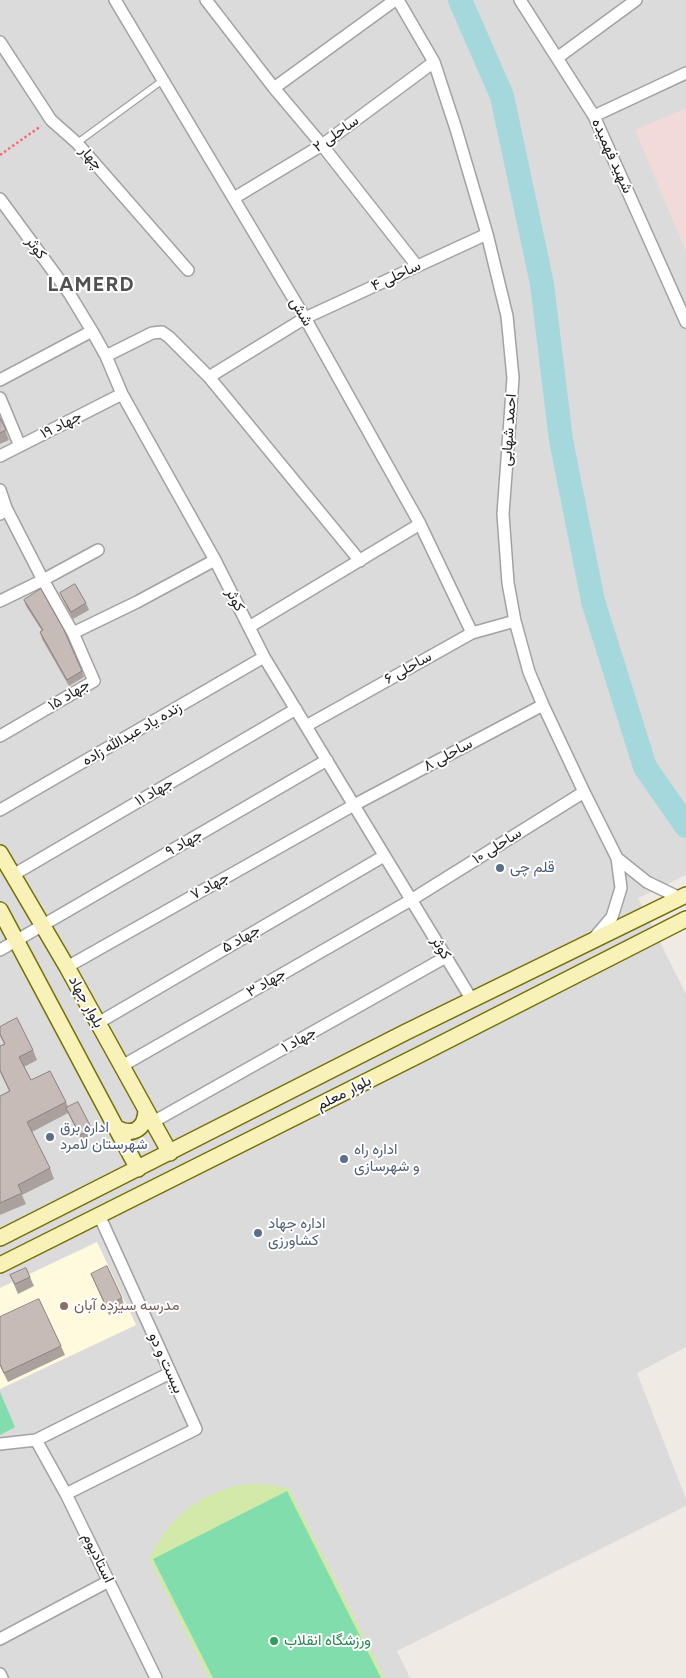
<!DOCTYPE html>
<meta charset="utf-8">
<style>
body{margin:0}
canvas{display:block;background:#efeae4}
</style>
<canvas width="686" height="1678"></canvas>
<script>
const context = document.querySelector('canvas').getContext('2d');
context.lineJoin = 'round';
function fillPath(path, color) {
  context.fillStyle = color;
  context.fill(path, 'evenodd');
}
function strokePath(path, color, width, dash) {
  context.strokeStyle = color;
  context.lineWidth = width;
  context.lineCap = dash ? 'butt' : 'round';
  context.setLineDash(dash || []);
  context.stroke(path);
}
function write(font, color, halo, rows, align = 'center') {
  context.font = font + ' Figtree,Vazirmatn,sans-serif';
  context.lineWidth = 4;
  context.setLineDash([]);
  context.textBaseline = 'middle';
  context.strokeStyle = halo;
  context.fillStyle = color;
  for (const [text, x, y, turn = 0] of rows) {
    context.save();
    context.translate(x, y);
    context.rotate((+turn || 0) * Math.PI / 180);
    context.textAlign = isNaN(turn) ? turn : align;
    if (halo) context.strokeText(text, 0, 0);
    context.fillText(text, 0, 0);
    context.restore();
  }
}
fillPath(new Path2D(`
 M0,0H686V875L638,898L686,994V1347L637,1373L686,1499V1506L397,1651L410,1678H0Z`), '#dcdbdb');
fillPath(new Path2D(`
 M97,1242L136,1325L0,1389V1288Z`), '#fffadd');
fillPath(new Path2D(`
 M686,108V252L635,130Z`), '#f1dad7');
fillPath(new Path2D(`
 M248,1484H262L289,1488L385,1678H209L149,1559C168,1517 202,1491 248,1484Z`), '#d2e9aa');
fillPath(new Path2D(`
 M0,1392L15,1427L0,1435Z
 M287,1491L381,1678H213L153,1559Z`), '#82ddad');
strokePath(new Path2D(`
 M460,0L502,96L542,284L561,440L593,601L645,767L686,826`), '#a4d8dc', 24);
const lane = new Path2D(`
 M77,143L163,80`);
const street = new Path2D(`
 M115,0L305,318L420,524L472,633
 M206,0L274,88L322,145L417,266
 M398,0L434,62L456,129L487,234L507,316L513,378L503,514L508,583L515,621L529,672L543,705L584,792L617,858L621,888L612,917L594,938
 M520,0L594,116L686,322
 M0,42L51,120L77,143L188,270
 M557,58L636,0
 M274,88L395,0
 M594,116L686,73
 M234,198L322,145L434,62
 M0,199L69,293L92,331L106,356L122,394L215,560L264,657L472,1000
 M106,356L152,333L162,332L169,337L209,377L360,561
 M209,377L305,318L487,234
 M0,380L92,331
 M0,398L20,446
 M0,456L122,394
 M0,490L6,508L0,514
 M6,508L43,580L98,550
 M0,601L43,580L73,633L94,681L0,736
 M249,627L420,524
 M73,633L137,602L215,560
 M306,726L472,633L515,621
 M0,810L264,657
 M617,858L647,882L680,898
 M13,875L296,709
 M0,950L327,760
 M67,967L354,805L543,705
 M98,1023L384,856
 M122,1066L411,900L584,792
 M153,1122L446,957
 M36,1440L66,1494L156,1678
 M0,1444L36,1440L170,1373
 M66,1494L196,1429L99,1215
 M0,1639L109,1581
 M0,1674L2,1678`);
const secondary = new Path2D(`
 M0,853L67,967L170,1153
 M0,910L138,1169
 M115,1127C132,1137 145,1130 146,1110
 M0,1238L406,1032L686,895
 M0,1265L421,1054L686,919`);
strokePath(lane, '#a2a2a2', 8);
strokePath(street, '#a2a2a2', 14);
strokePath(secondary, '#747006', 18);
strokePath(new Path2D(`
 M0,155L41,126`), '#f86b72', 2.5, [2.5, 2.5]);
strokePath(lane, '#fff', 5.5);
strokePath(street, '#fff', 11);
strokePath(secondary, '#f9f2b8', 15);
fillPath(new Path2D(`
 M0,418L9,440L0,444Z
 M60,593L86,603L89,610L73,619L63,600Z
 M24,600L82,671L84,677L69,686L42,639L40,632L42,631L26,606Z
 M0,1027L33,1050L37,1060L24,1067L31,1080L66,1102L68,1107L92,1129L94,1135L82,1141L68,1113L32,1132L50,1168L54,1179L22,1195L26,1204L0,1215V1096L9,1091L0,1072V1046L4,1044L0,1036Z
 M91,1274L122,1298L125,1308L109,1315L95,1283Z
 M10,1275L30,1277L34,1286L18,1294Z
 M0,1317L61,1346L65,1355L8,1382L0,1366Z`), '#aaa19d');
const building = new Path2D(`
 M0,418L6,430L0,433Z
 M75,584L86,603L71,612L60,593Z
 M41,589L64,630L82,671L67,680L40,632L43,630L24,600Z
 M17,1018L33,1050L19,1057L31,1080L50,1071L66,1102L27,1122L50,1168L18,1185L22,1193L0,1203V1096L10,1091L0,1070V1046L5,1044L0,1034V1027Z
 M78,1102L92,1129L80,1135L66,1108Z
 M107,1266L122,1298L106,1306L91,1274Z
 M26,1268L30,1277L15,1284L10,1275Z
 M39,1299L61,1346L4,1373L0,1364V1317Z`);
fillPath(building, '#c6bbb7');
strokePath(building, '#8b8380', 1);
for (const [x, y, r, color] of [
 [500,868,5,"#5c6f8a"],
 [50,1137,5,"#5c6f8a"],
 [344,1159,5,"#5c6f8a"],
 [258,1233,5,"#5c6f8a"],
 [64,1306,5,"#8d6e63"],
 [274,1641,5,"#2e9e5b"]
]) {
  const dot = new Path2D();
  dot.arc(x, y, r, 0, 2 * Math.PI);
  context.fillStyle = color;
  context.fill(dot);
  strokePath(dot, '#fff', 2);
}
write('15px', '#1e1e1e', '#fff', [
 ["ساحلی ۲",336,134,-35],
 ["شهید فهمیده",612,156,66],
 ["چهار",91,158,49],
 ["کوثر",36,248,54],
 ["ساحلی ۴",396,276,-25],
 ["شش",301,312,60],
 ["جهاد ۱۹",61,425,-27],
 ["احمد شهابی",509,430,-86],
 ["کوثر",235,600,63],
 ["ساحلی ۶",408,668,-29],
 ["جهاد ۱۵",69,695,-32],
 ["زنده یاد عبدالله زاده",132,734,-30],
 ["ساحلی ۸",448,755,-28],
 ["جهاد ۱۱",154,792,-30],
 ["جهاد ۹",184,843,-30],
 ["ساحلی ۱۰",497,846,-32],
 ["جهاد ۷",210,886,-29],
 ["جهاد ۵",241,939,-30],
 ["کوثر",441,948,59],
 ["جهاد ۳",266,983,-30],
 ["بلوار جهاد",86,1002,61],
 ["جهاد ۱",299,1040,-29],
 ["بلوار معلم",344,1093,-27],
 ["بیست و دو",166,1363,66],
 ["استادیوم",98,1558,64]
]);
write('15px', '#4e5e75', '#fff', [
 ["قلم چی",510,868],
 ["اداره برق",60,1128],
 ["شهرستان لامرد",60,1145],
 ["اداره راه",354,1150],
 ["و شهرسازی",354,1167],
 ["اداره جهاد",268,1224],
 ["کشاورزی",268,1241]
], 'left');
write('15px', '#785e54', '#fff', [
 ["مدرسه سیزده آبان",74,1306]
], 'left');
write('15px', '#27864d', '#fff', [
 ["ورزشگاه انقلاب",284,1641]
], 'left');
context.letterSpacing = '1px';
write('bold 20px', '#515151', '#fff', [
 ["LAMERD",91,285]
]);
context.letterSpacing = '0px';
</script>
